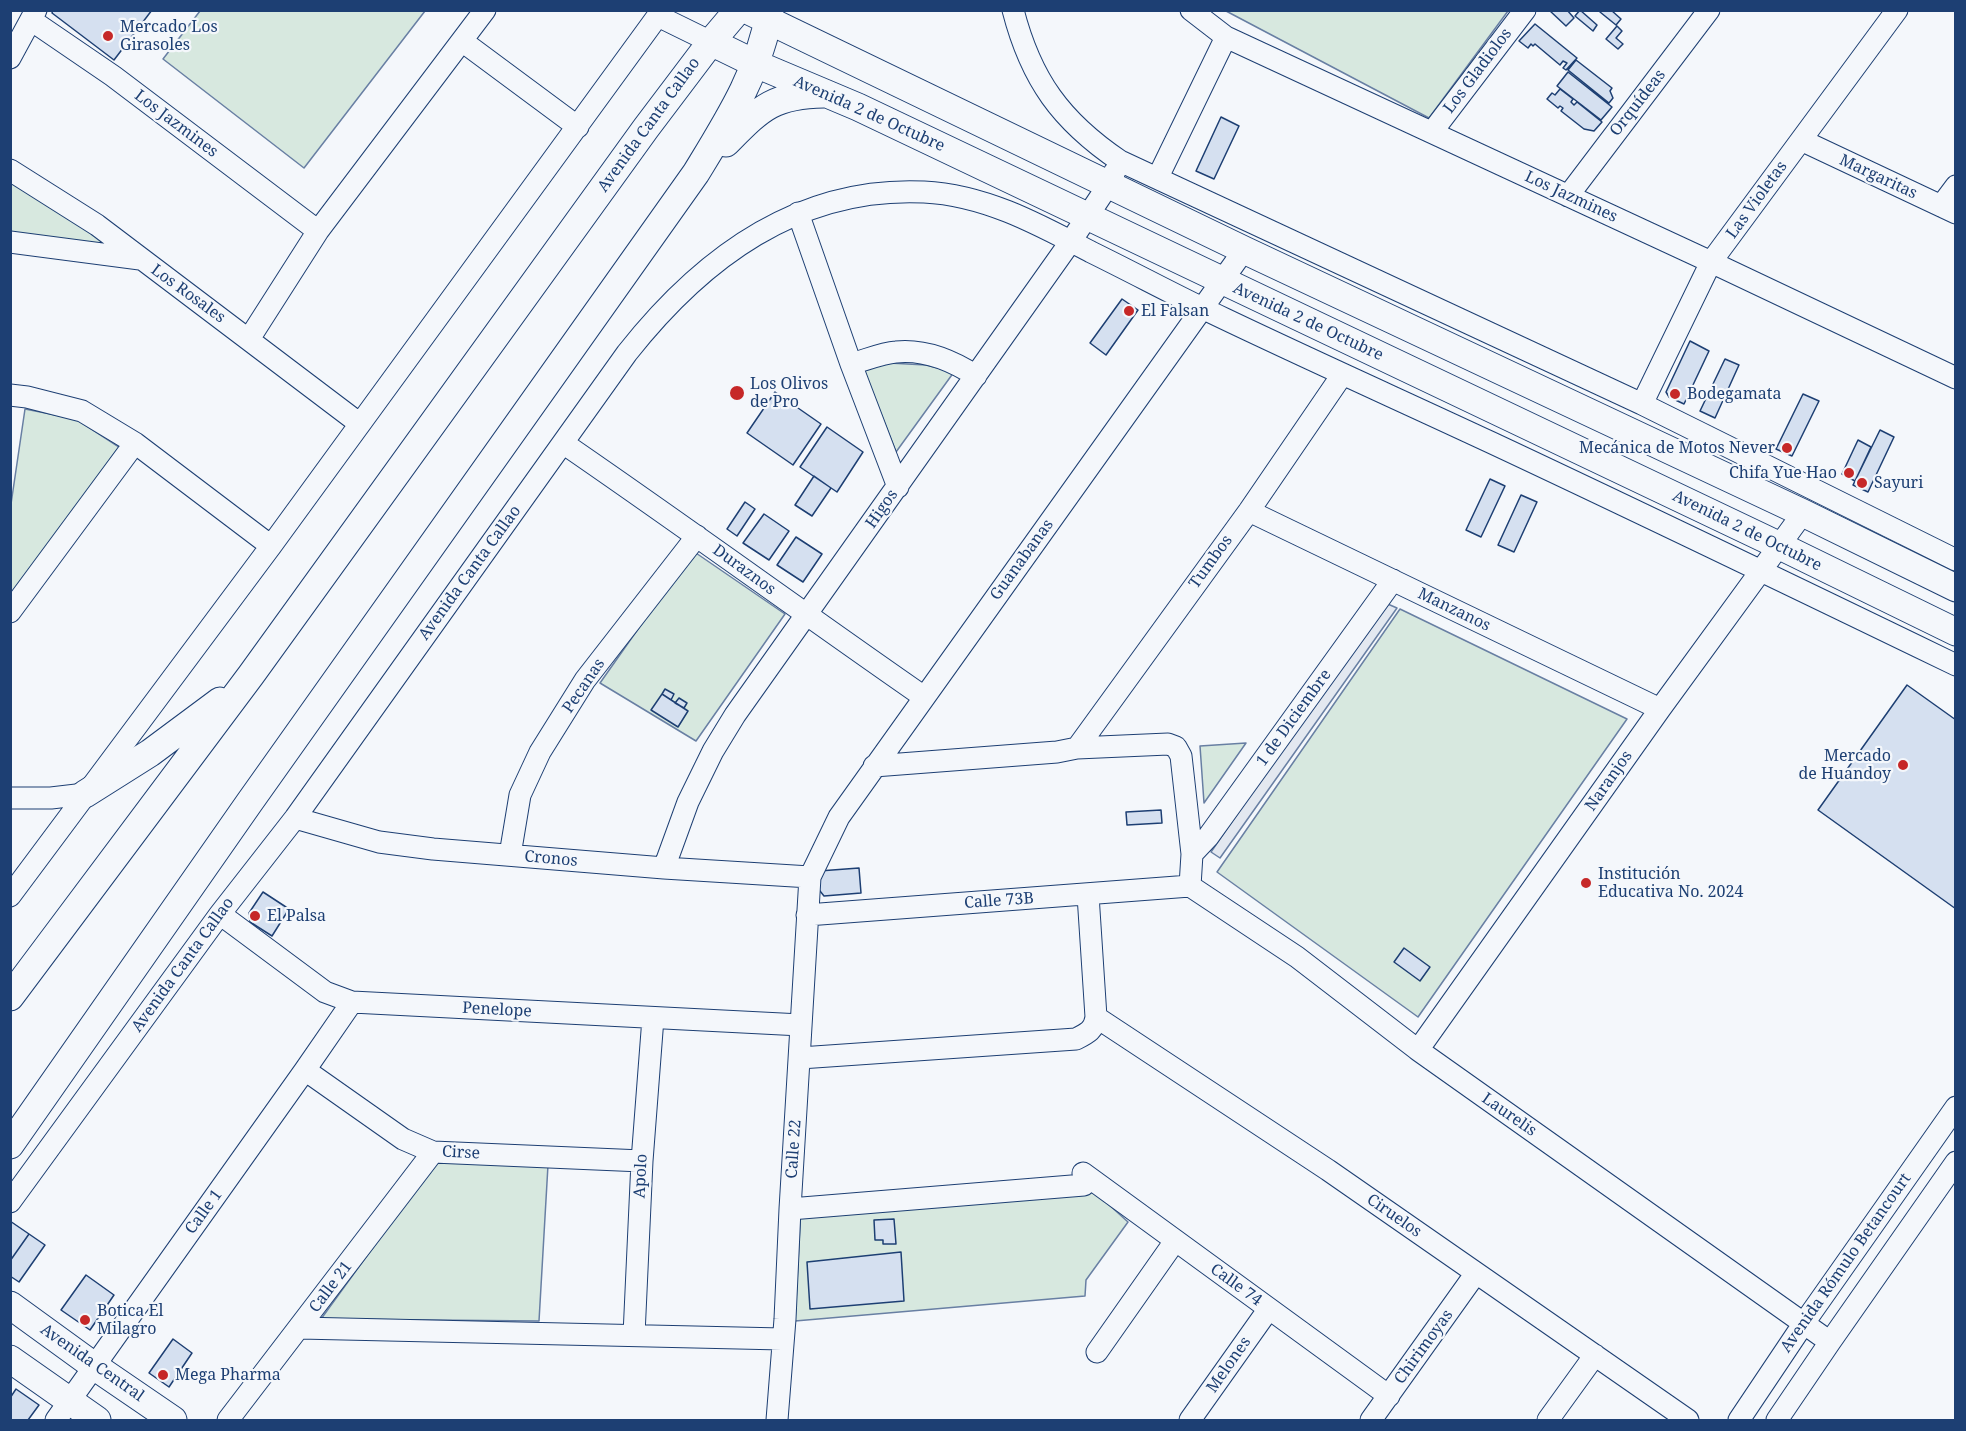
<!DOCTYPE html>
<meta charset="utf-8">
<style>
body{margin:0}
#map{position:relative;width:1966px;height:1431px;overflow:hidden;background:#f4f7fb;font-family:"Noto Serif",serif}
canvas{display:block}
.frame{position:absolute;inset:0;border:12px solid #1d3f73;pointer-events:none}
</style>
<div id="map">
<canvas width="1966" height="1431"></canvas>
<div class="frame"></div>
</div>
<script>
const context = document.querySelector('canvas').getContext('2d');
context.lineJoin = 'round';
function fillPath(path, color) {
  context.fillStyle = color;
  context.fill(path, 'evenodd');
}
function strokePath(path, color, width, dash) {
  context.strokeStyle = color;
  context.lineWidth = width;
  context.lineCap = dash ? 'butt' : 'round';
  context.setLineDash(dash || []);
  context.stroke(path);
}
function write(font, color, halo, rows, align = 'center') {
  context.font = font + ' "Noto Serif",serif';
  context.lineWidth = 4.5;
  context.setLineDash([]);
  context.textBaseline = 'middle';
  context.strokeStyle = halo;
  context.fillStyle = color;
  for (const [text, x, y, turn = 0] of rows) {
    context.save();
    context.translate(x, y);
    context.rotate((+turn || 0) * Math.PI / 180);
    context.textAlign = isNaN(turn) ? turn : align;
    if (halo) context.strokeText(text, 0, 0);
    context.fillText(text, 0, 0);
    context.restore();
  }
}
const green = new Path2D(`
 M200,11V10L425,11L304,168L163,59Z
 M1226,11H1508L1429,118Z
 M10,177L121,249L11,234Z
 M889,363L926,365L954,372L896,452L863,368Z
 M25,409L76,419L119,447L11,598V504Z
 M693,551L785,614L696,741L600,683Z
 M1400,609L1627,719L1418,1017L1217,872Z
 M1246,743L1204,803L1200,746Z
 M437,1159L548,1165L539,1321L321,1319Z
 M1085,1183L1128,1222L1086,1280L1085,1296L795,1321L801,1205Z`);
fillPath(green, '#d7e8df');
strokePath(green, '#687fa3', 1.5);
const parking = new Path2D(`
 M1383,602L1397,608L1220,858L1211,852Z`);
fillPath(parking, '#e3e8f0');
strokePath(parking, '#687fa3', 1.5);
const building = new Path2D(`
 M53,10H152L114,60L52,13Z
 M1549,10H1567L1574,18L1566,26Z
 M1580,10L1597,25L1593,31L1575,16Z
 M1601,10H1611L1621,19L1616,25L1600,12Z
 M1535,24L1577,58L1566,70L1563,68L1567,63L1563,61L1560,65L1535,44L1533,46L1531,44L1528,48L1519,41Z
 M1617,26L1622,31L1616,38L1623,44L1618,49L1606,39Z
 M1576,60L1612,88L1610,91L1613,98L1609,103L1568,70Z
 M1568,72L1612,107L1601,120L1557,86Z
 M1560,89L1573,99L1571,102L1574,105L1577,102L1602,122L1594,131L1584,129L1561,111L1563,108L1560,106L1558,108L1547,99L1552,93L1555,95Z
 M1221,117L1239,126L1214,179L1196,171Z
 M1122,299L1138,310L1106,355L1090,343Z
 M1690,341L1709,351L1684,404L1669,397L1666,392Z
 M1725,359L1739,365L1715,418L1700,411Z
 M775,392L821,424L793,465L747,433Z
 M1803,394L1819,401L1792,456L1776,449Z
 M827,427L863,452L837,492L800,467Z
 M1880,430L1894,437L1868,492L1853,485Z
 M1858,440L1871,447L1855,481L1842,474Z
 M814,476L831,488L812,516L795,505Z
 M1490,479L1505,486L1481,537L1466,530Z
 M1521,495L1537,502L1514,552L1498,545Z
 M745,502L755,509L737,536L727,529Z
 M764,514L789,531L769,560L743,543Z
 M796,537L822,554L803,582L777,565Z
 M1907,685L1956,720V909L1818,810Z
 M665,689L674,694L671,700L662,694Z
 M662,694L688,711L678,727L651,710Z
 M679,698L687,703L684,708L675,703Z
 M1161,810L1162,823L1127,825L1126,812Z
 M859,868L861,893L824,896L816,886L819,871Z
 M263,892L289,909L272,936L250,922L249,913Z
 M1404,948L1430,967L1420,981L1394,962Z
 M894,1219L896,1244H883V1240H875L874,1220Z
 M10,1221L29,1234L10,1261Z
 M29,1234L45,1245L19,1282L10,1276V1261Z
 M901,1252L904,1301L810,1309L807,1262Z
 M86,1275L114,1295L90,1330L61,1310Z
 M173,1339L192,1353L169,1387L149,1373Z
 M16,1389L39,1405L28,1420H10V1398Z`);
fillPath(building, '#d5e0f0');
strokePath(building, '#1d3f73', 1.5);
const minor = new Path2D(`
 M1013,10C1031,80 1061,121 1120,161L1642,404L1956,560
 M1191,10L1226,37L1711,262L1956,378
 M658,16L711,42
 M31,20L113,76L318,231
 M462,41L578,127
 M10,58L36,10
 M1432,132L1525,10
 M1801,140L1956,213
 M10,170L97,225L360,424
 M1158,177L1226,37
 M1568,196L1709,10
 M1941,206L1956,186
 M798,213L851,364L898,487
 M10,242L140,259
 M249,339L318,231L485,10
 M851,364C866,360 882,353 896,352C925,349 953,361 976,376
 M10,395L27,397L82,411L135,443L271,546
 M1642,404L1711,262L1897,10
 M563,443C684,526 803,613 924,697
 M1249,511L1660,709
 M10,612L135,443
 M1077,748L1249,511L1342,375
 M874,766L1057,752L1077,748L1168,744L1176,747L1181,756L1192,854L1190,886
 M10,798H51L85,794
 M295,818L379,842L433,849L664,868L810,877
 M1192,854L1208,837L1393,580
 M510,855L520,795L540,752L585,680L697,536
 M664,868L688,802L713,751L735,715L1071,241L1109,184L1115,171
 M1190,886L1297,957L1418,1050L1830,1342
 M10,896L271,546L662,10
 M220,914L325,992L352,1002L801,1025
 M807,915L1190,886
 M1096,1017L1328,1170L1688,1420
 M1418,1050L1660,709L1803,513
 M800,1058L1076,1039C1088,1033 1094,1030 1096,1017L1088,895
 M305,1070L403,1139L433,1152L642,1161
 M1083,1173L1389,1396
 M10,1202L220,914L295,818L627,353C701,259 797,186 924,192C985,195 1038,224 1091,252C1136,274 1180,298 1225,319C1313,361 1402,401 1490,442C1646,515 1801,590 1956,665
 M790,1209L1084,1185
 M300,1328L782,1339
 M634,1335L642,1161L653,1018
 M1097,1352L1175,1241
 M56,1420L305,1070L352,1002
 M228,1420L433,1152
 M777,1420L785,1319L790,1209L810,877L839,817L1244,250
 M1190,1420L1268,1310
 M1371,1420L1476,1273
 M1548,1420L1595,1355
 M1739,1420L1804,1323L1956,1107
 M1777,1420L1830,1342L1956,1162`);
const major = new Path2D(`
 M747,10L1244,250L1803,513L1956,588
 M711,42L756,64L858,107L1087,216L1778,545L1956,632
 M726,143C761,108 772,95 824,94
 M85,794L150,753L220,701
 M10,997L251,675L646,128L711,42L738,10
 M10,1145L249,803L696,173C727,122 760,71 770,10
 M10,1305L94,1366L173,1420
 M10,1359L97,1420`);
strokePath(minor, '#1d3f73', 23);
strokePath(major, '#1d3f73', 29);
strokePath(minor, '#f4f7fb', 21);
strokePath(major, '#f4f7fb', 27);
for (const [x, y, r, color] of [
 [108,36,6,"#c62828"],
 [1129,311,6,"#c62828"],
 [737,393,8,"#c62828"],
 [1675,394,6,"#c62828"],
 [1787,448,6,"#c62828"],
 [1849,473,6,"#c62828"],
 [1862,483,6,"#c62828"],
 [1903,765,6,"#c62828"],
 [1586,883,6,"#c62828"],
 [255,916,6,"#c62828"],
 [85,1320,6,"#c62828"],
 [163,1375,6,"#c62828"]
]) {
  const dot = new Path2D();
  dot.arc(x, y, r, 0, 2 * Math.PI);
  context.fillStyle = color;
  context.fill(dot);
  strokePath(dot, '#f4f7fb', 2);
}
write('16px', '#1d3f73', '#f4f7fb', [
 ["Mercado Los",120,27],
 ["Girasoles",120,45],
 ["El Falsan",1141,311],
 ["Los Olivos",750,384],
 ["de Pro",750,402],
 ["Bodegamata",1687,394],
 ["Mecánica de Motos Never",1775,448,"right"],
 ["Chifa Yue Hao",1837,473,"right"],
 ["Sayuri",1874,483],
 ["Mercado",1891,756,"right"],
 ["de Huandoy",1891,774,"right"],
 ["Institución",1598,874],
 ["Educativa No. 2024",1598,892],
 ["El Palsa",267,916],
 ["Botica El",97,1311],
 ["Milagro",97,1329],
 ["Mega Pharma",175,1375]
], 'left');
write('16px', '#1d3f73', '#f4f7fb', [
 ["Los Gladiolos",1478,71,-53],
 ["Orquídeas",1638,103,-52],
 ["Avenida 2 de Octubre",869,114,24],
 ["Los Jazmines",176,124,37],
 ["Avenida Canta Callao",649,125,-54],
 ["Margaritas",1878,177,25],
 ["Los Jazmines",1571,197,25],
 ["Las Violetas",1757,200,-54],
 ["Los Rosales",188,294,36],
 ["Avenida 2 de Octubre",1308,322,25],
 ["Higos",882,509,-55],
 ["Avenida 2 de Octubre",1747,531,26],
 ["Guanabanas",1022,560,-54],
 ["Tumbos",1211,562,-54],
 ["Duraznos",744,570,36],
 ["Avenida Canta Callao",470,573,-54],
 ["Manzanos",1454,610,26],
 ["Pecanas",584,686,-56],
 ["1 de Diciembre",1294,718,-54],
 ["Naranjos",1609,781,-55],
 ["Cronos",551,859,5],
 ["Calle 73B",999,901,-4],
 ["Avenida Canta Callao",183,965,-54],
 ["Penelope",497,1010,3],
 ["Laurelis",1509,1115,35],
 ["Calle 22",794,1149,-86],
 ["Cirse",461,1153,3],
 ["Apolo",641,1176,-87],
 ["Calle 1",204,1212,-54],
 ["Ciruelos",1394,1216,35],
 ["Avenida Rómulo Betancourt",1846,1263,-55],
 ["Calle 74",1236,1285,36],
 ["Calle 21",331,1287,-53],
 ["Chirimoyas",1424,1347,-54],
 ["Avenida Central",92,1363,35],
 ["Melones",1229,1365,-55]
]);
</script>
